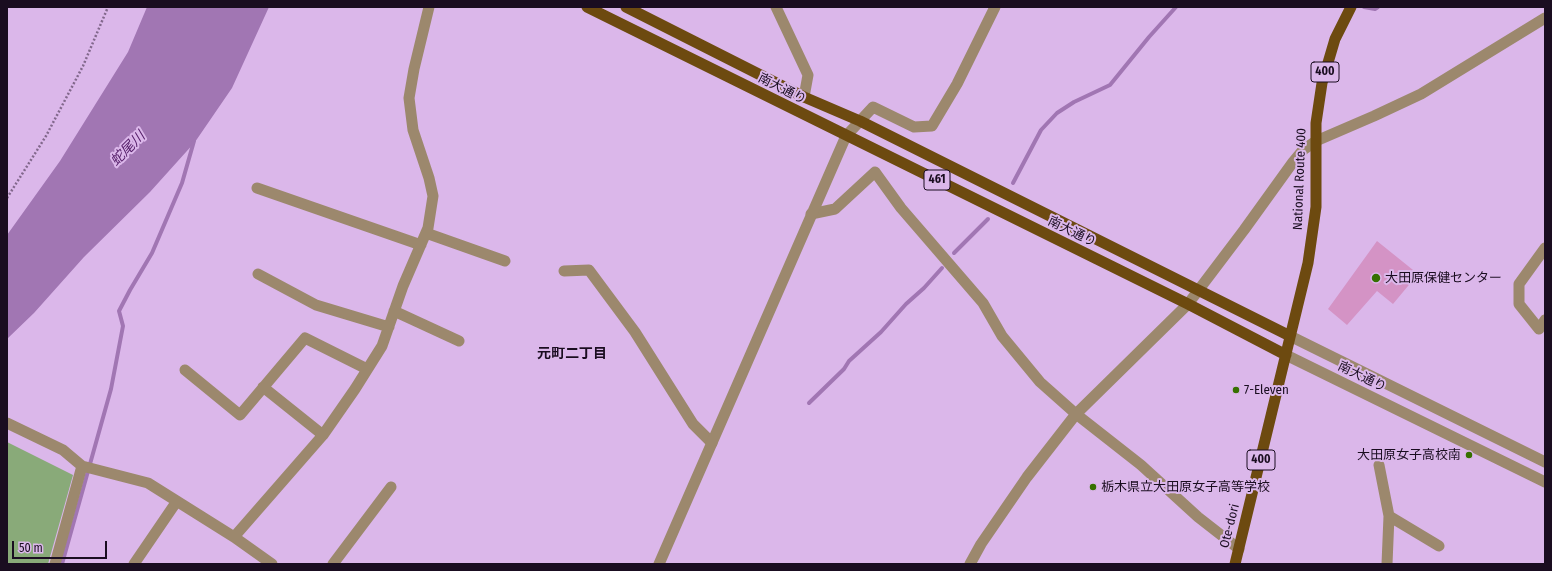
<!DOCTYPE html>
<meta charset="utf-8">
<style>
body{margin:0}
#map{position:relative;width:1552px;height:571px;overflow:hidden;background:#dbb7ea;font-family:"Fira Sans Condensed",sans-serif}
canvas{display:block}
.frame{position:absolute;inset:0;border:8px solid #1a0d20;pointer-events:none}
.scale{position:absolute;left:12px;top:541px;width:95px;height:18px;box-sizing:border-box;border:2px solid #1a0d20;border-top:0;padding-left:5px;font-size:12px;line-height:14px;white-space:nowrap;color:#1a0d20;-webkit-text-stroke:3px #dbb7ea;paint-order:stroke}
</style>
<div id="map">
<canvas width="1552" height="571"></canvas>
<div class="frame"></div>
<div class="scale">50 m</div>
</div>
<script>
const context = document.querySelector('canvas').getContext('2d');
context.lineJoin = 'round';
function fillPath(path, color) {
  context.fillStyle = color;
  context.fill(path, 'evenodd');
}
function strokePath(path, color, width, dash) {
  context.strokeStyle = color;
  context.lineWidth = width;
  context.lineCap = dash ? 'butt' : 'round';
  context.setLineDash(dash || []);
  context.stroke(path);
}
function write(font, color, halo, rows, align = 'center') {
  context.font = font + ' "Fira Sans Condensed","Noto Sans JP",sans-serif';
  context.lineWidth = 4;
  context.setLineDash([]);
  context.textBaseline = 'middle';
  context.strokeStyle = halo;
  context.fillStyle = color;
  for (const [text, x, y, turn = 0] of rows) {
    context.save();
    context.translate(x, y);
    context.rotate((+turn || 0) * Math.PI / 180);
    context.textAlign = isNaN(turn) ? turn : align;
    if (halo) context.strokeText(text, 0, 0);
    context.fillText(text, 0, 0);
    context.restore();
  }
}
fillPath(new Path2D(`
 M7,442L73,475L48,564H7Z`), '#89aa79');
fillPath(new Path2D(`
 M147,7H269L232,88L195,142L150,192L84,257L34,313L7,339V235L60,161L128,52Z`), '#a176b3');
strokePath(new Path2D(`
 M1364,7L1375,9L1378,7
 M1013,183L1041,130L1057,113L1074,102L1110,85L1149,37L1176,7
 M954,253L988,219
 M809,403L844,369L849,361L881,332L906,304L924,288L942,268
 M62,564L111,389L123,326L119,311L130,290L152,253L182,183L194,141`), '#a176b3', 4);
fillPath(new Path2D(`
 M1377,241L1418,274L1393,304L1377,291L1347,325L1328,309Z`), '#d493c5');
strokePath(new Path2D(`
 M7,198L46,136L83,66L108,7`), '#82688c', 2.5, [2, 2]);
strokePath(new Path2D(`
 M776,7L808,75L804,97
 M860,121L873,107L914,127L932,126L957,84L995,7
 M257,188L421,245
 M811,214L835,209L875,172L901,208L983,303L1002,336L1040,382L1076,414L1141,465L1198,517L1239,549
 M426,233L505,261
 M1545,248L1519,284V304L1539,329L1545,320
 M564,271L589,270L635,332L693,424L712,443
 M258,274L316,305L389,327
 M394,311L459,341
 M185,370L240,415L305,338L367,369
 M263,387L323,435
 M7,423L63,450L82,466L148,483L234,537L272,564
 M1379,465L1389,516L1387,564
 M1389,516L1439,546
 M234,537L323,435L355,389L382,346L403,286L428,228L433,196L429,178L413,130L409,98L414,69L429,7
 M55,564L82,466
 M134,564L177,501
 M333,564L391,487
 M970,564L981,544L1027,477L1076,414L1188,304L1244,230L1293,162L1303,150L1316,141`), '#9c886d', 11);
strokePath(new Path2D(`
 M1316,141L1374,116L1421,94L1545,18
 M1290,336L1545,462
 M1286,355L1545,482
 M659,564L846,136L860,121`), '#9c886d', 11);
strokePath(new Path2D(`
 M587,7L1188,304L1286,355
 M626,7L804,97L860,121L1290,336
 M1235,564L1308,263L1316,207V123L1322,83L1335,39L1351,7`), '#6d4a10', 11);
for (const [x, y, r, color] of [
 [1376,278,5,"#367000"],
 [1236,390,4,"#367000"],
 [1469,455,4,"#367000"],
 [1093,487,4,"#367000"]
]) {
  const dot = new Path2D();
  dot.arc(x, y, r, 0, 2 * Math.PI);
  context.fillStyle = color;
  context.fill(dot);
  strokePath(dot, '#dbb7ea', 1.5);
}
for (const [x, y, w] of [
 [1325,72,28],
 [937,180,26],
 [1261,460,28]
]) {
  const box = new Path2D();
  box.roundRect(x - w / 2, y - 10, w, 20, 3);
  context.fillStyle = '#dbb7ea';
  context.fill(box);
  strokePath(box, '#1a0d20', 1);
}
write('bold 12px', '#1a0d20', null, [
 ["400",1325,72],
 ["461",937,180],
 ["400",1261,460]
]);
write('13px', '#1a0d20', '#dbb7ea', [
 ["南大通り",782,89,27],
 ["National Route 400",1300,179,-88],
 ["南大通り",1072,232,26],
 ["南大通り",1362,377,26],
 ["Ote-dori",1230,526,-76]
]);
write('13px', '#1a0d20', '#dbb7ea', [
 ["大田原保健センター",1385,278],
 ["7-Eleven",1244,390],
 ["大田原女子高校南",1461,455,"right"],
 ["栃木県立大田原女子高等学校",1101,487]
], 'left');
write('italic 14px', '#531c67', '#dbb7ea', [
 ["蛇尾川",128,149,-45]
]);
write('bold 14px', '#1a0d20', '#dbb7ea', [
 ["元町二丁目",572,354]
]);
</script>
